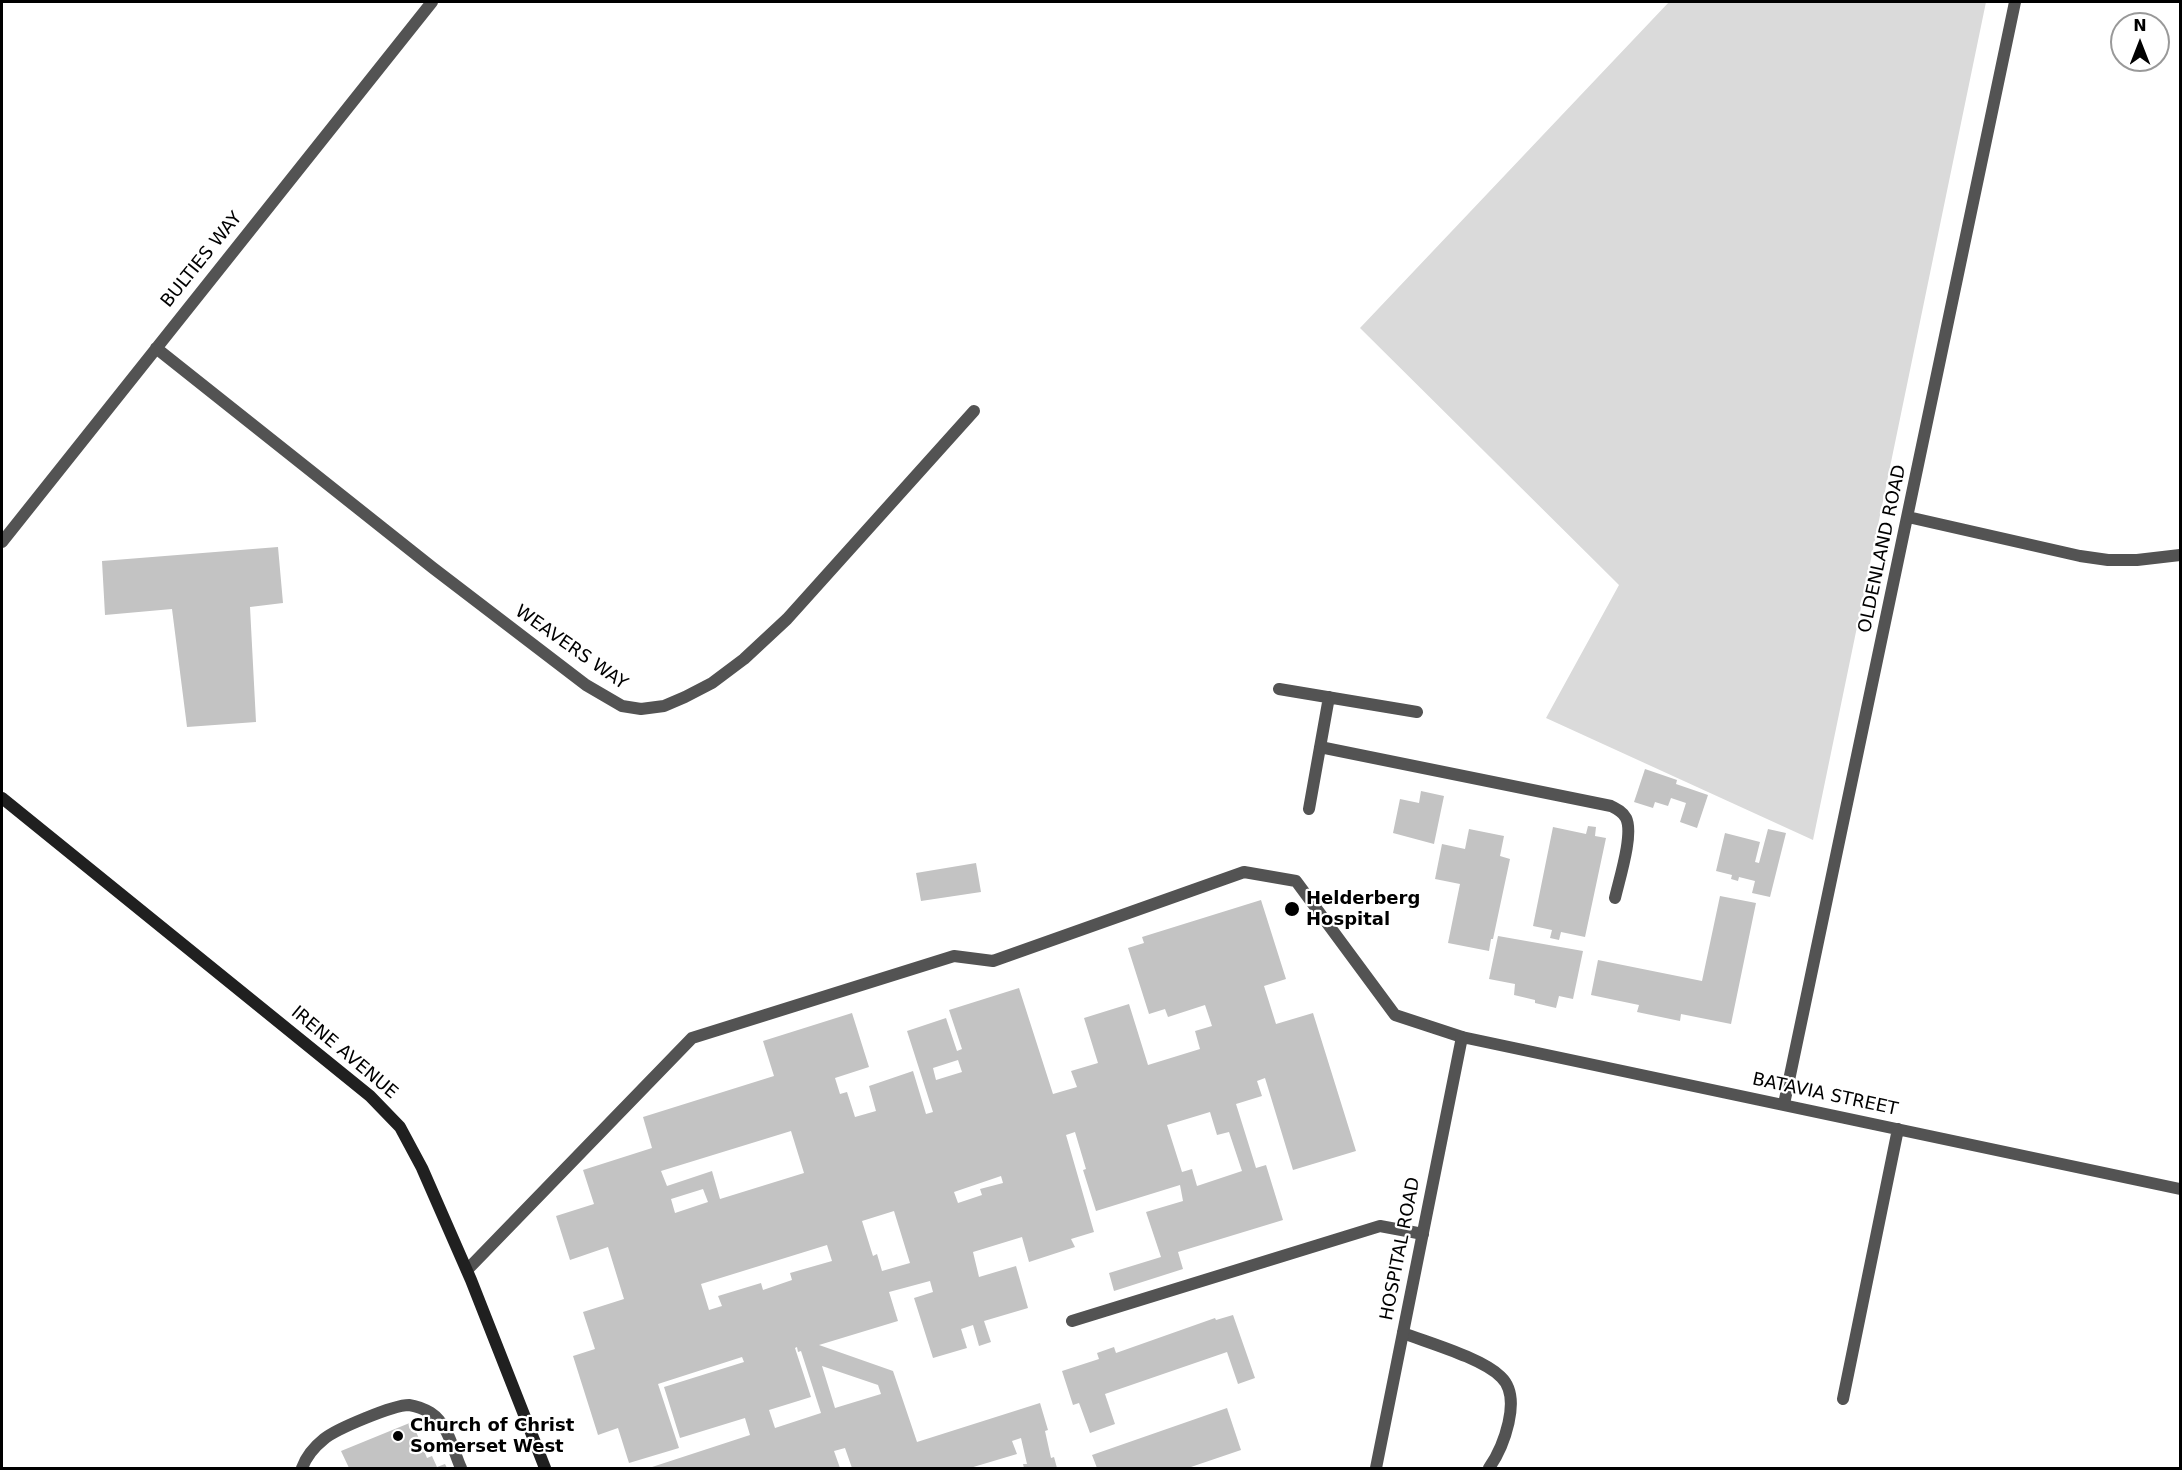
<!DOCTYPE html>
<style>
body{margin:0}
#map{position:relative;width:2182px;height:1470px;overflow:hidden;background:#fff;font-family:"DejaVu Sans",sans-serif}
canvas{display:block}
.frame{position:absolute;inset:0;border:3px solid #000;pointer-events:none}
.north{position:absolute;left:2110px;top:12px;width:60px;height:60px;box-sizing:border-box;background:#fff;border:2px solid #999;border-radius:50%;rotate:0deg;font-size:16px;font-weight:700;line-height:24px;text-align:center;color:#000}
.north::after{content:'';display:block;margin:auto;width:21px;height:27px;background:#000;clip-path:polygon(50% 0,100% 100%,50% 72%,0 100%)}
</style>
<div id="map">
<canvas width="2182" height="1470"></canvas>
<div class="frame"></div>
<div class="north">N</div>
</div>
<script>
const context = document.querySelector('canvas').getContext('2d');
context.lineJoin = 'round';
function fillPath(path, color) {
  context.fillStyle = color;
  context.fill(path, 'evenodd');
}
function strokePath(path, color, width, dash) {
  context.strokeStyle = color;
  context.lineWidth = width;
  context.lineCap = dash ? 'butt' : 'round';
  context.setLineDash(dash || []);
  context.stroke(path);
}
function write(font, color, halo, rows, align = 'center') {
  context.font = font + ' "DejaVu Sans",sans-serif';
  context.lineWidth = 4.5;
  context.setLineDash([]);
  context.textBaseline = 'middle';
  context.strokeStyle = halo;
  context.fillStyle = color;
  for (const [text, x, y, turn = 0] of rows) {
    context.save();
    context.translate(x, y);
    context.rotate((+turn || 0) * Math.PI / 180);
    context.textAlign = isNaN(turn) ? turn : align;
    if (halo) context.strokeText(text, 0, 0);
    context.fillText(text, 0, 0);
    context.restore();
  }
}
fillPath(new Path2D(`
 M1669,2H1986L1813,840L1546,718L1619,585L1360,328Z`), '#dadada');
fillPath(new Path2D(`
 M278,547L283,603L250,607L256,722L187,727L172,609L105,615L102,561Z
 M1645,769L1677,780L1676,784L1708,795L1697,828L1680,822L1686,803L1671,798L1668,806L1655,802L1653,808L1634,802Z
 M1421,791L1444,796L1434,844L1393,833L1400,799L1419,803Z
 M1588,826L1596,827L1595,836L1606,838L1585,937L1561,932L1559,940L1550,938L1552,930L1533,926L1553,827L1586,834Z
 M1469,829L1504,836L1500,856L1510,859L1493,939H1491L1489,951L1448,943L1460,884L1435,879L1442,844L1465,849Z
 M1768,829L1786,833L1770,897L1752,893L1755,881L1739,877L1738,881L1731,879L1732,875L1716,871L1725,833L1760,842L1755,862L1759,863Z
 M976,863L981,892L921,901L916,873Z
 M1720,896L1756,903L1731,1024L1681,1014L1680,1021L1637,1012L1639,1005L1591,995L1598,960L1702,981Z
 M1261,900L1286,979L1264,986L1276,1024L1313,1013L1356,1151L1293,1170L1265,1078L1257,1081L1262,1096L1236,1104L1256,1168L1266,1165L1283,1220L1178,1252L1183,1269L1114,1291L1109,1273L1161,1257L1146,1212L1183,1201L1180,1185L1096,1211L1083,1170L1086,1169L1075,1132L1066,1135L1094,1232L1071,1239L1075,1247L1029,1262L1022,1237L973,1252L979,1277L1016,1266L1028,1308L984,1321L991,1342L979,1346L973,1325L961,1329L967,1348L933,1358L914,1298L933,1292L930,1281L889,1292L898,1321L819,1345L893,1371L917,1442L1040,1403L1048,1430L1045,1431L1051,1458L1054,1457L1057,1468H1024L1023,1464H1027L1021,1438L1012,1441L1017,1454L970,1468H852L845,1448L834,1451L840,1468H649L750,1435L745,1418L680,1438L664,1387L744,1362L742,1357L658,1384L679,1448L629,1463L618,1428L598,1435L573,1356L595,1349L583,1312L624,1299L608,1247L570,1260L556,1216L594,1204L583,1170L652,1148L643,1117L774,1076L763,1041L852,1013L869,1067L835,1078L840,1094L847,1092L855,1117L876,1111L869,1086L913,1071L926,1114L933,1112L907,1031L946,1018L957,1051L962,1049L949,1010L1019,988L1053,1094L1077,1087L1071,1071L1098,1063L1084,1018L1129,1004L1148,1065L1200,1049L1195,1031L1212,1026L1205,1005L1168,1017L1165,1009L1149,1014L1128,948L1144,943L1142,937ZM958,1060L962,1072L936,1080L933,1068ZM1210,1112L1217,1135L1229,1132L1242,1171L1197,1186L1192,1169L1182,1172L1167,1125ZM791,1131L804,1173L720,1199L712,1171L667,1186L661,1171ZM1001,1176L1003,1183L980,1189L982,1195L958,1203L954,1192ZM703,1189L708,1202L675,1213L671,1199ZM894,1211L910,1263L882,1271L877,1254L873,1256L862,1221ZM827,1245L832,1261L790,1273L792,1280L763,1290L761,1283L718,1296L722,1306L709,1310L701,1284ZM797,1347L798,1352L801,1351L821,1413L775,1428L769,1410L811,1397L795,1348ZM822,1366L878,1385L881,1394L835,1408Z
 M1498,936L1583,951L1573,999L1559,996L1556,1008L1535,1003V1000L1514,995L1515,984L1489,979Z
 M1233,1315L1255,1378L1238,1384L1227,1352L1105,1394L1115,1424L1090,1433L1079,1403L1073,1405L1062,1371L1099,1359L1097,1353L1114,1347L1116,1353L1215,1318L1216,1320Z
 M1227,1408L1241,1450L1188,1468H1097L1092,1455Z
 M412,1422L427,1458L432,1456L437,1467L445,1464L447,1468H349L341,1451Z`), '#c3c3c3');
strokePath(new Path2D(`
 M1279,689L1417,712
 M1320,747L1611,806C1617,809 1623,812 1626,818C1634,834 1619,880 1615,898
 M1309,809L1329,697
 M467,1270L692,1038L954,956L993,961L1244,872L1296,881L1395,1015L1462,1037
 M1072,1321L1380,1226L1423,1234
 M1403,1333C1429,1343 1482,1358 1501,1377C1523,1398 1503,1448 1489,1468
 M302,1468C306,1457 314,1447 324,1439C336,1429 393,1405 409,1405C416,1406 424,1409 431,1413C448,1424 453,1450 461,1468`), '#535353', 12);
strokePath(new Path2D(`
 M156,348L433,568L586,685L622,706L641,709L664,706L685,697L712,683L744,659L787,619L974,411
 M1908,517L2080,556L2108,560H2137L2180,555
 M2,542L432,2
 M1784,1104L2015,2
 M1843,1399L1898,1129
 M1376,1468L1462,1037L2180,1189`), '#535353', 12);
strokePath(new Path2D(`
 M2,798L370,1096L400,1127L422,1168L471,1280L545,1468`), '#202020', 12);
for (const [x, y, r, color] of [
 [1292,909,8,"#000"],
 [398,1436,6,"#000"]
]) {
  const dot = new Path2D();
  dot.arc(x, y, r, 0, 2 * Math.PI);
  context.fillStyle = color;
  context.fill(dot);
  strokePath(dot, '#fff', 2);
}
write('18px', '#000', '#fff', [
 ["BULTIES WAY",202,260,-51],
 ["OLDENLAND ROAD",1883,549,-78],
 ["WEAVERS WAY",571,648,35],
 ["IRENE AVENUE",344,1053,40],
 ["BATAVIA STREET",1825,1095,12],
 ["HOSPITAL ROAD",1401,1249,-79]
]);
write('bold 18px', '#000', '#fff', [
 ["Helderberg",1306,899],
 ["Hospital",1306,920],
 ["Church of Christ",410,1426],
 ["Somerset West",410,1447]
], 'left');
</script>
